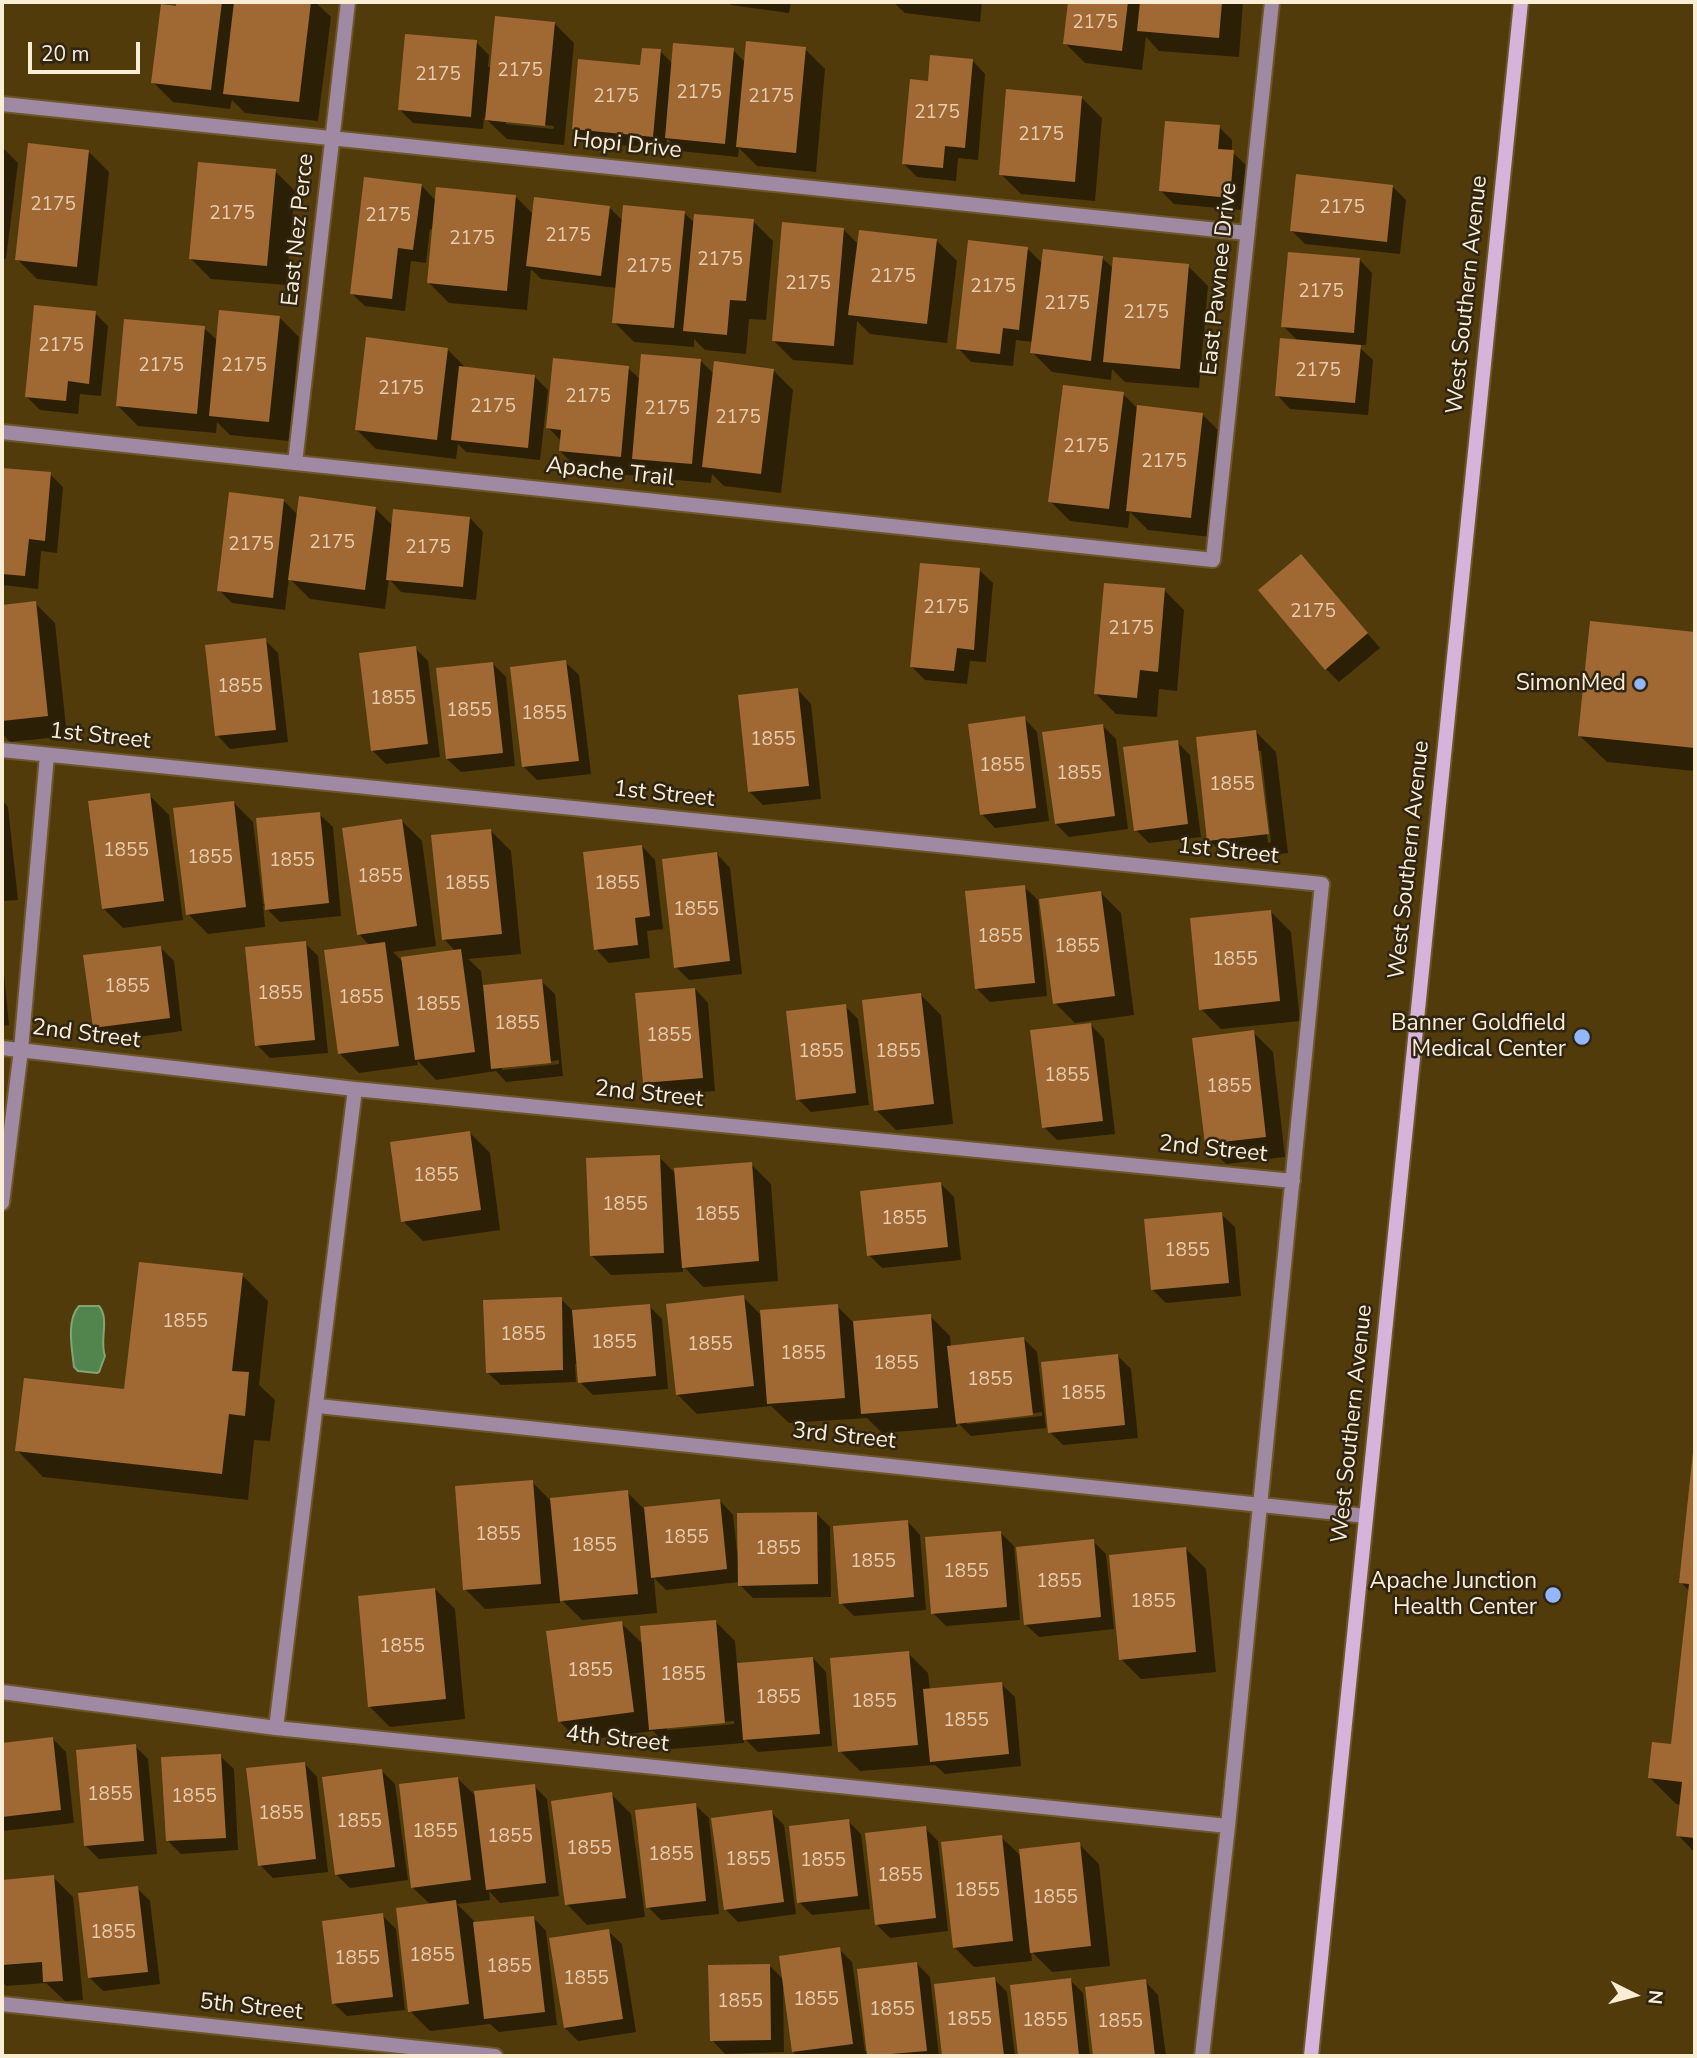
<!DOCTYPE html>
<style>
body{margin:0}
#map{position:relative;width:1697px;height:2058px;overflow:hidden;background:#513b0a;font-family:"Nunito Sans",sans-serif}
canvas{display:block}
.frame{position:absolute;inset:0;border:4px solid #faedd5;pointer-events:none}
.north{position:absolute;left:1599px;top:1960px;width:70px;height:70px;-webkit-text-stroke:5px #2f2512;paint-order:stroke;rotate:96deg;font-size:19px;font-weight:700;line-height:28px;text-align:center;color:#faedd5}
.north::after{content:'';display:block;margin:auto;width:24px;height:32px;background:#faedd5;clip-path:polygon(50% 0,100% 100%,50% 72%,0 100%)}
.scale{position:absolute;left:28px;top:42px;width:112px;height:32px;box-sizing:border-box;border:4px solid #faedd5;border-top:0;padding-left:9px;font-size:21px;line-height:24px;white-space:nowrap;color:#faedd5;-webkit-text-stroke:5px #2f2512;paint-order:stroke}
</style>
<div id="map">
<canvas width="1697" height="2058"></canvas>
<div class="frame"></div>
<div class="north">N</div>
<div class="scale">20 m</div>
</div>
<script>
const context = document.querySelector('canvas').getContext('2d');
context.lineJoin = 'round';
function fillPath(path, color) {
  context.fillStyle = color;
  context.fill(path, 'evenodd');
}
function strokePath(path, color, width, dash) {
  context.strokeStyle = color;
  context.lineWidth = width;
  context.lineCap = dash ? 'butt' : 'round';
  context.setLineDash(dash || []);
  context.stroke(path);
}
function write(font, color, halo, rows, align = 'center') {
  context.font = font + ' "Nunito Sans",sans-serif';
  context.lineWidth = 5;
  context.setLineDash([]);
  context.textBaseline = 'middle';
  context.strokeStyle = halo;
  context.fillStyle = color;
  for (const [text, x, y, turn = 0] of rows) {
    context.save();
    context.translate(x, y);
    context.rotate((+turn || 0) * Math.PI / 180);
    context.textAlign = isNaN(turn) ? turn : align;
    if (halo) context.strokeText(text, 0, 0);
    context.fillText(text, 0, 0);
    context.restore();
  }
}
const water = new Path2D(`
 M79,1306H99C110,1319 99,1341 105,1356L99,1372L97,1373L78,1371L74,1367C72,1349 66,1320 79,1306Z`);
fillPath(water, '#52844e');
strokePath(water, '#84a476', 2);
fillPath(new Path2D(`
 M178,2H315L331,17L318,121L245,113L232,100L230,109L173,102L153,82Z
 M728,2H791L789,13L731,5Z
 M893,2H982L980,22L905,13Z
 M1070,2H1243L1239,57L1159,51L1146,37L1142,70L1085,63L1065,43Z
 M554,23L574,43L564,145L507,139L484,117L483,129L413,123L400,110L476,42L489,55L488,67H492ZM506,121L554,126L553,129L506,124Z
 M805,49L825,69L816,172L757,166L739,148L738,157L680,151L667,138L666,149L587,142L574,129L660,51L673,64L733,50L746,63Z
 M972,60L985,74L978,160L958,158L956,181L917,177L904,164L929,83Z
 M1082,98L1102,118L1095,201L1021,194L1001,174Z
 M1219,127L1232,140V152L1246,165L1243,210L1174,204L1161,191Z
 M2,147L18,163L6,259H2Z
 M89,152L109,172L97,286L37,279L17,259Z
 M275,171L295,191L286,285L211,279L191,259Z
 M421,185L436,201L515,196L534,215L609,207L623,221L684,213L695,223L753,221L773,241L766,320L749,319L746,354L705,350L694,339V347L634,342L614,322L617,288L541,279L531,269L527,310L449,303L429,283L434,229H430L426,263L411,261L405,311L365,306L351,293Z
 M1392,186L1406,200L1400,254L1305,244L1292,231Z
 M843,229L859,245L937,241L957,261L947,343L870,334L857,321L853,365L793,360L773,340Z
 M1028,249L1043,264L1102,258L1114,269L1188,266L1208,286L1199,388L1125,382L1112,369L1111,380L1052,372L1032,352L1033,342L1016,340L1013,366L971,362L958,348Z
 M1359,259L1372,273L1366,345H1357L1373,360L1368,415L1290,409L1277,395L1299,342L1283,326Z
 M95,313L108,326L101,396L80,394L78,414L40,410L27,397Z
 M279,317L299,337L289,441L230,435L217,422L216,433L138,426L118,406L204,328L218,341Z
 M447,349L467,369L535,377L548,390L540,460L466,452L458,444L456,459L376,449L356,429Z
 M701,361L715,375L773,370L793,390L781,493L724,486L712,474L711,483L653,478L641,466L640,476L580,471L560,451L561,441L548,427L628,368L641,380Z
 M1123,394L1139,410L1202,414L1222,434L1211,537L1148,530L1130,512L1128,528L1070,521L1050,501Z
 M2,469L50,474L63,487L57,553L41,551L38,589L2,585Z
 M283,500L298,515L375,508L393,526L470,518L483,532L476,600L401,592L389,579L385,609L310,599L289,578L285,610L232,603L219,590Z
 M1301,556L1380,648L1339,682L1326,669Z
 M979,570L993,583L986,662L970,661L967,684L925,680L912,667Z
 M1164,590L1184,610L1177,691L1159,689L1157,717L1116,714L1096,694Z
 M35,603L55,623L67,736L10,742L2,733V607Z
 M1592,623L1695,634V771L1607,762L1580,736Z
 M265,640L278,653L288,742L230,749L217,735Z
 M415,648L428,661L440,757L386,764L372,750Z
 M565,662L579,675L591,774L537,780L524,767Z
 M493,664L506,677L515,766L461,772L447,759Z
 M798,690L811,704L821,799L763,805L750,792Z
 M1024,718L1037,732L1049,821L995,828L982,814Z
 M1103,726L1116,739L1128,829L1069,837L1056,824Z
 M1256,732L1276,752L1288,853L1229,860L1209,840ZM1257,751H1261L1271,842L1268,843Z
 M1177,742L1190,755L1201,837L1149,843L1136,830Z
 M149,795L169,815L183,920L123,928L103,908Z
 M2,800L8,807L18,900L2,901Z
 M233,802L253,822L263,904H266L319,814L333,827L341,916L280,922L263,905L265,927L208,934L188,914Z
 M402,821L422,841L436,946L393,952L404,963L456,952L444,939L491,831L511,851L521,954L468,959L481,971L483,987L541,981L555,994L563,1076L506,1082L496,1071L436,1080L417,1060L418,1065L359,1073L339,1053L370,946L359,934ZM559,1060V1064L502,1070V1067Z
 M642,846L655,860L663,929L647,931L650,958L609,963L596,949Z
 M717,854L730,868L742,974L689,980L676,967Z
 M1024,887L1038,900L1047,996L990,1002L976,988Z
 M1101,893L1121,913L1134,1015L1075,1023L1055,1003Z
 M1271,912L1291,932L1300,1021L1221,1029L1201,1009Z
 M305,943L318,956L328,1053L270,1058L257,1045Z
 M160,947L174,961L182,1031L108,1041L95,1027Z
 M2,953L9,1025L2,1026Z
 M695,989L708,1003L715,1091L658,1096L645,1083Z
 M921,995L941,1015L953,1124L896,1130L876,1110Z
 M845,1006L858,1019L869,1105L811,1112L798,1099Z
 M1091,1025L1104,1039L1115,1134L1057,1140L1044,1127Z
 M1253,1032L1273,1052L1285,1157L1226,1164L1206,1144Z
 M470,1133L490,1153L500,1230L423,1241L403,1221Z
 M659,1157L676,1174L751,1164L771,1184L778,1281L703,1287L683,1266V1272L611,1275L591,1255Z
 M941,1184L954,1197L961,1260L882,1268L869,1255Z
 M1221,1214L1235,1227L1241,1296L1166,1303L1153,1290Z
 M242,1275L268,1301L259,1385L275,1400L270,1441L254,1440L248,1500L43,1477L17,1450L126,1391Z
 M743,1297L763,1317L837,1306L854,1323L930,1316L950,1336L951,1347L1024,1339L1037,1352L1046,1428L971,1436L957,1422V1427L882,1433L867,1418L789,1423L771,1406L697,1414L677,1394ZM1042,1412V1416L967,1424V1421Z
 M561,1299L574,1312L649,1306L662,1319L668,1389L593,1395L580,1382L578,1364H575L576,1382L501,1385L487,1372Z
 M1118,1356L1131,1369L1138,1438L1063,1445L1050,1432Z
 M1695,1452V1853L1678,1835L1681,1805L1676,1804L1650,1778L1673,1746L1690,1592L1681,1582Z
 M532,1482L550,1500L627,1492L644,1509L720,1501L733,1515L737,1551L817,1514L830,1527L831,1597L753,1598L740,1585V1582L666,1590L654,1578L657,1613L582,1620L560,1598V1603L485,1609L465,1589Z
 M907,1521L920,1535L926,1610L854,1616L841,1603Z
 M1000,1532L1014,1546L1020,1620L946,1626L933,1613Z
 M1093,1541L1106,1554L1114,1629L1039,1637L1025,1624Z
 M1186,1549L1206,1569L1216,1672L1141,1679L1121,1659Z
 M435,1589L455,1609L465,1719L390,1727L370,1707Z
 M715,1621L735,1641L737,1664L813,1658L826,1672L832,1746L758,1752L744,1738V1743L671,1749L653,1731L579,1741L559,1721L621,1623L644,1645ZM734,1721V1724L667,1730V1727Z
 M908,1653L928,1673L930,1690L1001,1684L1015,1697L1021,1766L945,1774L935,1765L860,1771L840,1751Z
 M53,1739L66,1752L74,1823L2,1831V1745Z
 M135,1746L148,1759L157,1854L99,1859L86,1846Z
 M220,1756L234,1769L238,1850L181,1854L168,1841Z
 M304,1763L317,1777L328,1872L273,1878L260,1865Z
 M381,1770L395,1784L408,1880L350,1888L337,1875Z
 M457,1778L477,1797L534,1786L547,1799L559,1896L500,1903L489,1891L490,1900L457,1904L475,1922L533,1917L546,1931L557,2025L499,2032L490,2024L430,2031L410,2011L431,1905L412,1887Z
 M611,1794L631,1814L645,1917L587,1925L567,1904Z
 M695,1805L709,1818L719,1914L661,1920L648,1907Z
 M771,1812L784,1825L796,1914L738,1922L725,1909Z
 M848,1821L861,1834L870,1909L812,1915L799,1902Z
 M925,1828L938,1841L948,1931L890,1938L877,1925Z
 M1001,1837L1022,1857L1079,1844L1099,1864L1110,1966L1052,1972L1031,1951L1032,1961L974,1967L954,1947Z
 M53,1877L73,1897L83,2000L65,2001L46,1983L6,1986L2,1982V1882Z
 M137,1888L150,1901L160,1984L103,1991L90,1978Z
 M382,1915L396,1929L405,2010L347,2016L333,2003Z
 M608,1931L622,1944L636,2032L578,2041L565,2028Z
 M839,1949L852,1962L865,2051H868L917,1964L930,1977L939,2056H798L793,2052L785,1989H783L784,2052L725,2054L712,2040L769,1965L784,1980Z
 M994,1979L1007,1992L1015,2056H944L936,1986Z
 M1070,1980L1083,1993L1090,2056H1019L1012,1987Z
 M1145,1981L1158,1995L1166,2056H1095L1087,1989Z`), '#0007');
fillPath(new Path2D(`
 M176,2H222L211,90L151,83L161,4L176,6Z
 M234,2H311L299,102L223,94Z
 M1068,2H1128L1122,51L1063,44Z
 M1140,2H1222L1219,38L1137,31Z
 M495,16L555,22L545,126L485,120Z
 M405,34L477,40L471,117L398,110Z
 M746,41L806,47L796,153L736,147Z
 M673,43L734,48L725,144L665,138Z
 M642,48L661,49L653,137L572,129L578,59L640,65Z
 M930,55L973,59L965,148L945,146L943,168L902,164L910,79L928,81Z
 M1006,89L1082,96L1075,182L999,175Z
 M1165,121L1220,125L1218,149L1234,150L1230,198L1159,191Z
 M28,143L89,150L77,267L15,260Z
 M198,162L276,169L267,266L189,259Z
 M1296,174L1393,185L1387,242L1290,231Z
 M364,177L422,184L413,250L398,248L392,299L350,294Z
 M436,187L516,195L507,291L427,283Z
 M534,197L610,206L601,276L526,266Z
 M623,205L685,211L674,328L612,323Z
 M694,214L754,219L746,301L730,300L727,335L683,331Z
 M782,222L844,228L834,346L772,341Z
 M859,230L937,239L927,324L848,315Z
 M968,240L1028,247L1019,330L1003,328L1000,354L956,349Z
 M1043,249L1103,256L1091,361L1030,353Z
 M1288,252L1360,258L1354,333L1281,327Z
 M1113,257L1189,264L1180,369L1103,362Z
 M34,305L96,311L89,384L68,381L66,401L25,397Z
 M219,310L280,316L269,422L209,416Z
 M124,319L205,326L197,414L116,406Z
 M366,337L448,348L437,440L355,430Z
 M1280,338L1361,345L1355,403L1275,396Z
 M641,354L701,359L692,464L632,459Z
 M553,358L629,366L621,457L559,451L561,430L546,428Z
 M714,361L774,369L761,474L702,467Z
 M459,366L535,375L528,448L451,440Z
 M1063,385L1124,392L1109,509L1048,502Z
 M1137,405L1203,413L1191,518L1126,511Z
 M2,468L51,472L45,541L29,539L25,576L2,574Z
 M229,492L284,499L273,598L217,591Z
 M299,496L376,507L365,590L288,580Z
 M393,509L470,517L463,587L386,580Z
 M1301,554L1368,633L1325,670L1258,590Z
 M920,563L980,568L974,650L957,648L954,671L910,667Z
 M1104,583L1165,588L1158,672L1140,670L1137,698L1094,694Z
 M36,601L48,716L2,721V605Z
 M1590,621L1695,632V748L1578,736Z
 M266,638L276,730L215,736L205,645Z
 M416,646L428,744L371,751L359,653Z
 M566,660L579,761L522,767L510,667Z
 M493,662L503,753L446,759L436,668Z
 M798,688L809,786L748,792L738,695Z
 M1025,716L1036,808L980,815L968,724Z
 M1103,724L1115,816L1055,824L1042,732Z
 M1256,730L1269,834L1207,841L1196,737Z
 M1178,740L1188,824L1134,831L1123,747Z
 M150,793L164,901L102,909L88,801Z
 M234,801L246,907L186,915L173,808Z
 M320,812L329,903L265,910L256,818Z
 M402,819L417,926L357,935L342,828Z
 M491,829L502,934L442,940L431,835Z
 M642,845L650,916L635,918L638,945L594,950L583,852Z
 M717,852L730,961L674,968L662,859Z
 M1025,885L1035,983L975,989L965,891Z
 M1101,891L1115,996L1053,1004L1039,899Z
 M1271,910L1280,1001L1199,1010L1190,918Z
 M306,941L315,1040L255,1046L245,947Z
 M385,942L399,1046L338,1054L324,950Z
 M161,946L170,1018L93,1028L83,955Z
 M461,949L475,1052L415,1060L401,957Z
 M542,979L551,1063L491,1069L483,985Z
 M695,988L703,1078L643,1083L635,993Z
 M921,993L934,1104L874,1111L862,1000Z
 M846,1004L856,1093L796,1100L786,1011Z
 M1091,1023L1103,1121L1042,1128L1030,1030Z
 M1254,1030L1266,1137L1205,1144L1192,1038Z
 M470,1131L481,1210L401,1222L390,1142Z
 M660,1155L664,1253L590,1256L586,1158Z
 M752,1162L759,1261L682,1268L674,1168Z
 M941,1182L948,1247L867,1256L860,1191Z
 M1222,1212L1229,1283L1151,1290L1144,1219Z
 M139,1262L243,1273L232,1371L249,1372L245,1416L229,1414L222,1474L15,1451L24,1378L124,1389Z
 M744,1295L754,1386L676,1395L666,1304Z
 M562,1297L563,1370L486,1373L483,1300Z
 M650,1304L656,1376L578,1383L572,1310Z
 M838,1304L845,1398L767,1404L760,1310Z
 M931,1314L938,1408L861,1414L853,1321Z
 M1024,1337L1033,1415L956,1424L947,1346Z
 M1118,1354L1125,1425L1048,1433L1041,1362Z
 M1693,1452H1695V1838L1676,1836L1682,1782L1648,1778L1652,1742L1671,1744L1689,1584L1679,1583Z
 M533,1480L541,1584L463,1590L455,1486Z
 M628,1490L638,1594L560,1601L550,1498Z
 M720,1499L727,1569L651,1578L644,1507Z
 M817,1512L818,1584L738,1586L737,1513Z
 M908,1520L914,1597L839,1604L833,1526Z
 M1001,1531L1007,1607L931,1614L925,1537Z
 M1094,1539L1101,1617L1024,1625L1016,1547Z
 M1186,1547L1196,1652L1119,1660L1109,1555Z
 M435,1588L446,1699L368,1707L358,1596Z
 M716,1620L725,1723L649,1730L640,1626Z
 M622,1621L634,1712L558,1722L546,1631Z
 M909,1651L918,1745L838,1752L830,1658Z
 M813,1657L820,1734L743,1740L737,1663Z
 M1002,1682L1009,1754L930,1762L923,1689Z
 M53,1737L61,1810L2,1817V1743Z
 M136,1744L144,1841L84,1846L76,1750Z
 M221,1754L226,1838L166,1841L161,1757Z
 M305,1762L316,1859L258,1866L246,1768Z
 M382,1769L395,1867L335,1875L322,1777Z
 M458,1777L471,1880L411,1888L399,1784Z
 M535,1784L546,1883L486,1890L474,1791Z
 M612,1792L626,1898L565,1905L551,1801Z
 M696,1803L706,1901L646,1908L635,1810Z
 M772,1810L784,1902L724,1910L711,1818Z
 M849,1819L858,1896L797,1903L789,1826Z
 M926,1826L936,1918L875,1925L865,1833Z
 M1002,1835L1013,1941L953,1948L941,1842Z
 M1080,1842L1091,1946L1030,1953L1019,1849Z
 M54,1875L63,1981L43,1982L42,1962L2,1965V1880Z
 M138,1886L148,1972L88,1978L78,1893Z
 M456,1900L469,2004L408,2012L396,1908Z
 M383,1913L393,1997L332,2004L322,1921Z
 M534,1916L545,2012L484,2019L473,1922Z
 M609,1929L623,2019L564,2028L549,1938Z
 M840,1947L853,2044L792,2052L779,1956Z
 M917,1962L927,2051L867,2056L857,1969Z
 M770,1964L771,2040L710,2041L708,1965Z
 M995,1977L1004,2056H942L934,1984Z
 M1071,1978L1079,2056H1018L1010,1985Z
 M1146,1979L1155,2056H1093L1085,1987Z`), '#a06934');
const lane = new Path2D(`
 M2,104L1247,233
 M2,432L1213,560L1272,2
 M295,463L348,2
 M2,750L1322,884L1228,1826L1202,2056
 M2,1048L355,1089L1293,1181
 M2,1203L21,1050L47,755
 M318,1406L1366,1516
 M2,1692L276,1728L1228,1826
 M276,1728L355,1089
 M2,2004L495,2056`);
const secondary = new Path2D(`
 M1311,2056L1521,2`);
strokePath(lane, '#6c572a', 18);
strokePath(secondary, '#6c572a', 18);
strokePath(lane, '#a08aa3', 14);
strokePath(secondary, '#d6b3db', 14);
for (const [x, y, r, color] of [
 [1640,684,7,"#92b7fd"],
 [1582,1037,9,"#92b7fd"],
 [1553,1595,9,"#92b7fd"]
]) {
  const dot = new Path2D();
  dot.arc(x, y, r, 0, 2 * Math.PI);
  context.fillStyle = color;
  context.fill(dot);
  strokePath(dot, '#2f2512', 2.5);
}
write('19px', '#e4ccad', null, [
 ["2175",1095,23],
 ["2175",520,71],
 ["2175",438,75],
 ["2175",699,93],
 ["2175",616,97],
 ["2175",771,97],
 ["2175",937,113],
 ["2175",1041,135],
 ["2175",53,205],
 ["2175",1342,208],
 ["2175",232,214],
 ["2175",388,216],
 ["2175",568,236],
 ["2175",472,239],
 ["2175",720,260],
 ["2175",649,267],
 ["2175",893,277],
 ["2175",808,284],
 ["2175",993,287],
 ["2175",1321,292],
 ["2175",1067,304],
 ["2175",1146,313],
 ["2175",61,346],
 ["2175",161,366],
 ["2175",244,366],
 ["2175",1318,371],
 ["2175",401,389],
 ["2175",588,397],
 ["2175",493,407],
 ["2175",667,409],
 ["2175",738,418],
 ["2175",1086,447],
 ["2175",1164,462],
 ["2175",332,543],
 ["2175",251,545],
 ["2175",428,548],
 ["2175",946,608],
 ["2175",1313,612],
 ["2175",1131,629],
 ["1855",240,687],
 ["1855",393,699],
 ["1855",469,711],
 ["1855",544,714],
 ["1855",773,740],
 ["1855",1002,766],
 ["1855",1079,774],
 ["1855",1232,785],
 ["1855",126,851],
 ["1855",210,858],
 ["1855",292,861],
 ["1855",380,877],
 ["1855",467,884],
 ["1855",617,884],
 ["1855",696,910],
 ["1855",1000,937],
 ["1855",1077,947],
 ["1855",1235,960],
 ["1855",127,987],
 ["1855",280,994],
 ["1855",361,998],
 ["1855",438,1005],
 ["1855",517,1024],
 ["1855",669,1036],
 ["1855",821,1052],
 ["1855",898,1052],
 ["1855",1067,1076],
 ["1855",1229,1087],
 ["1855",436,1176],
 ["1855",625,1205],
 ["1855",717,1215],
 ["1855",904,1219],
 ["1855",1187,1251],
 ["1855",185,1322],
 ["1855",523,1335],
 ["1855",614,1343],
 ["1855",710,1345],
 ["1855",803,1354],
 ["1855",896,1364],
 ["1855",990,1380],
 ["1855",1083,1394],
 ["1855",498,1535],
 ["1855",686,1538],
 ["1855",594,1546],
 ["1855",778,1549],
 ["1855",873,1562],
 ["1855",966,1572],
 ["1855",1059,1582],
 ["1855",1153,1602],
 ["1855",402,1647],
 ["1855",590,1671],
 ["1855",683,1675],
 ["1855",778,1698],
 ["1855",874,1702],
 ["1855",966,1721],
 ["1855",110,1795],
 ["1855",194,1797],
 ["1855",281,1814],
 ["1855",359,1822],
 ["1855",435,1832],
 ["1855",510,1837],
 ["1855",589,1849],
 ["1855",671,1855],
 ["1855",748,1860],
 ["1855",823,1861],
 ["1855",900,1876],
 ["1855",977,1891],
 ["1855",1055,1898],
 ["1855",113,1933],
 ["1855",432,1956],
 ["1855",357,1959],
 ["1855",509,1967],
 ["1855",586,1979],
 ["1855",816,2000],
 ["1855",740,2002],
 ["1855",892,2010],
 ["1855",969,2020],
 ["1855",1045,2021],
 ["1855",1120,2022]
]);
write('23px', '#faedd5', '#2f2512', [
 ["Hopi Drive",627,146,6],
 ["East Nez Perce",299,230,-84],
 ["East Pawnee Drive",1220,279,-84],
 ["West Southern Avenue",1468,295,-84],
 ["Apache Trail",610,473,6],
 ["1st Street",100,737,6],
 ["1st Street",664,795,6],
 ["1st Street",1228,852,6],
 ["West Southern Avenue",1410,860,-84],
 ["2nd Street",86,1035,7],
 ["2nd Street",649,1095,6],
 ["2nd Street",1213,1150,6],
 ["West Southern Avenue",1353,1424,-84],
 ["3rd Street",844,1437,6],
 ["4th Street",617,1740,6],
 ["5th Street",251,2008,6]
]);
write('23px', '#faedd5', '#2f2512', [
 ["SimonMed",1626,684],
 ["Banner Goldfield",1566,1024],
 ["Medical Center",1566,1050],
 ["Apache Junction",1537,1582],
 ["Health Center",1537,1608]
], 'right');
</script>
